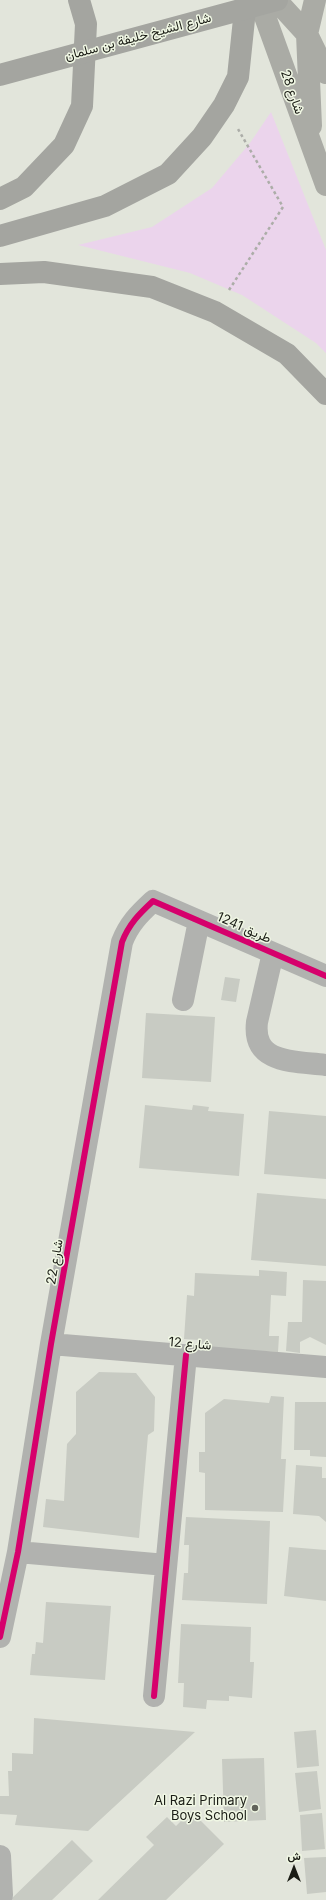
<!DOCTYPE html>
<meta charset="utf-8">
<style>
body{margin:0}
#map{position:relative;width:326px;height:1900px;overflow:hidden;background:#e2e5db;font-family:Inter,Vazirmatn,sans-serif}
canvas{display:block}
.north{position:absolute;left:274px;top:1848px;width:40px;height:40px;-webkit-text-stroke:3px #f0f7e4;paint-order:stroke;rotate:0deg;font-size:11px;font-weight:700;line-height:16px;text-align:center;color:#1b1d16}
.north::after{content:'';display:block;margin:auto;width:14px;height:18px;background:#1b1d16;clip-path:polygon(50% 0,100% 100%,50% 72%,0 100%)}
</style>
<div id="map">
<canvas width="326" height="1900"></canvas>
<div class="north">ش</div>
</div>
<script>
const context = document.querySelector('canvas').getContext('2d');
context.lineJoin = 'round';
function fillPath(path, color) {
  context.fillStyle = color;
  context.fill(path, 'evenodd');
}
function strokePath(path, color, width, dash) {
  context.strokeStyle = color;
  context.lineWidth = width;
  context.lineCap = dash ? 'butt' : 'round';
  context.setLineDash(dash || []);
  context.stroke(path);
}
function write(font, color, halo, rows, align = 'center') {
  context.font = font + ' Inter,Vazirmatn,sans-serif';
  context.lineWidth = 3;
  context.setLineDash([]);
  context.textBaseline = 'middle';
  context.strokeStyle = halo;
  context.fillStyle = color;
  for (const [text, x, y, turn = 0] of rows) {
    context.save();
    context.translate(x, y);
    context.rotate((+turn || 0) * Math.PI / 180);
    context.textAlign = isNaN(turn) ? turn : align;
    if (halo) context.strokeText(text, 0, 0);
    context.fillText(text, 0, 0);
    context.restore();
  }
}
fillPath(new Path2D(`
 M271,112L326,250V353L316,343L242,295L190,273L78,245L152,227L212,188L250,143Z`), '#ebd4ec');
fillPath(new Path2D(`
 M225,977L240,979L236,1002L221,1000Z
 M146,1013L215,1017L211,1082L142,1078Z
 M145,1105L192,1110L193,1105L209,1107L208,1111L244,1114L239,1176L139,1168Z
 M269,1111L326,1116V1179L264,1174Z
 M257,1193L326,1199V1266L251,1260Z
 M259,1270L287,1272L286,1296L271,1295L269,1336H279L278,1352L198,1348V1340L184,1339L187,1295L194,1296L195,1273L259,1276Z
 M303,1280L326,1281V1345L310,1337L300,1342V1353L286,1351L288,1322H302Z
 M99,1372L136,1373L155,1397L154,1431L148,1435L139,1538L43,1527L46,1499L64,1501L67,1444L76,1434V1392Z
 M271,1396L284,1397L281,1459H286L283,1512L205,1510V1473L199,1472V1452H205V1413L224,1399L269,1403Z
 M295,1402H326V1457L310,1456V1450H294Z
 M296,1465L322,1467V1478H326V1522L319,1516L293,1514Z
 M186,1517L270,1521L267,1604L182,1600L184,1573H188L189,1545H184Z
 M289,1547L326,1550V1601L284,1596Z
 M46,1602L111,1606L105,1680L30,1675L32,1654H35L36,1642L43,1643Z
 M181,1624L251,1627L250,1662H254L252,1698L229,1696V1701L207,1700L206,1709L183,1707L184,1683H178Z
 M34,1718L195,1732L88,1831L15,1825L17,1815L0,1814V1796H9L8,1771H12V1753L33,1754Z
 M316,1730L319,1766L297,1768L294,1732Z
 M264,1758L266,1820L224,1822L222,1759Z
 M317,1771L321,1809L299,1812L295,1773Z
 M191,1811L224,1844L166,1900H98L154,1845L146,1837L167,1817L176,1826Z
 M322,1813L325,1849L302,1851L300,1815Z
 M72,1840L93,1861L52,1900H10Z
 M326,1857V1892L307,1894L304,1858Z`), '#c8cbc3');
strokePath(new Path2D(`
 M229,290L283,207L238,129`), '#acada8', 2.5, [3, 3]);
strokePath(new Path2D(`
 M273,953L257,1022C252,1065 296,1061 326,1065
 M183,1000L199,921
 M51,1344L326,1367
 M18,1552L166,1565
 M0,1637L18,1552L51,1344L122,942C129,924 139,914 153,901L326,976
 M154,1696L186,1355
 M0,1856L2,1895`), '#b1b2af', 22);
strokePath(new Path2D(`
 M259,0L326,185
 M276,0L307,34L326,73
 M311,126L307,34L315,0`), '#aaaba5', 22);
strokePath(new Path2D(`
 M0,199L24,187L64,145L82,106L86,24L79,0
 M0,236L105,206L168,174L202,137L224,105L238,77L246,0
 M0,274L44,272L152,287L215,312L287,354L326,394`), '#a4a5a0', 22);
strokePath(new Path2D(`
 M0,75L277,0`), '#a4a5a0', 22);
strokePath(new Path2D(`
 M0,1637L18,1552L51,1344L122,942C129,924 139,914 153,901L326,976
 M154,1696L186,1355`), '#d6006c', 6);
for (const [x, y, r, color] of [
 [255,1808,4,"#61635b"]
]) {
  const dot = new Path2D();
  dot.arc(x, y, r, 0, 2 * Math.PI);
  context.fillStyle = color;
  context.fill(dot);
  strokePath(dot, '#f0f7e4', 1.5);
}
write('13px', '#1b1d16', '#f0f7e4', [
 ["شارع الشيخ خليفة بن سلمان",138,37,-15],
 ["شارع 28",292,92,71],
 ["طريق 1241",244,928,24],
 ["شارع 22",55,1262,-80],
 ["شارع 12",190,1344,5]
]);
write('13px', '#1b1d16', '#f0f7e4', [
 ["Al Razi Primary",247,1801],
 ["Boys School",247,1816]
], 'right');
</script>
